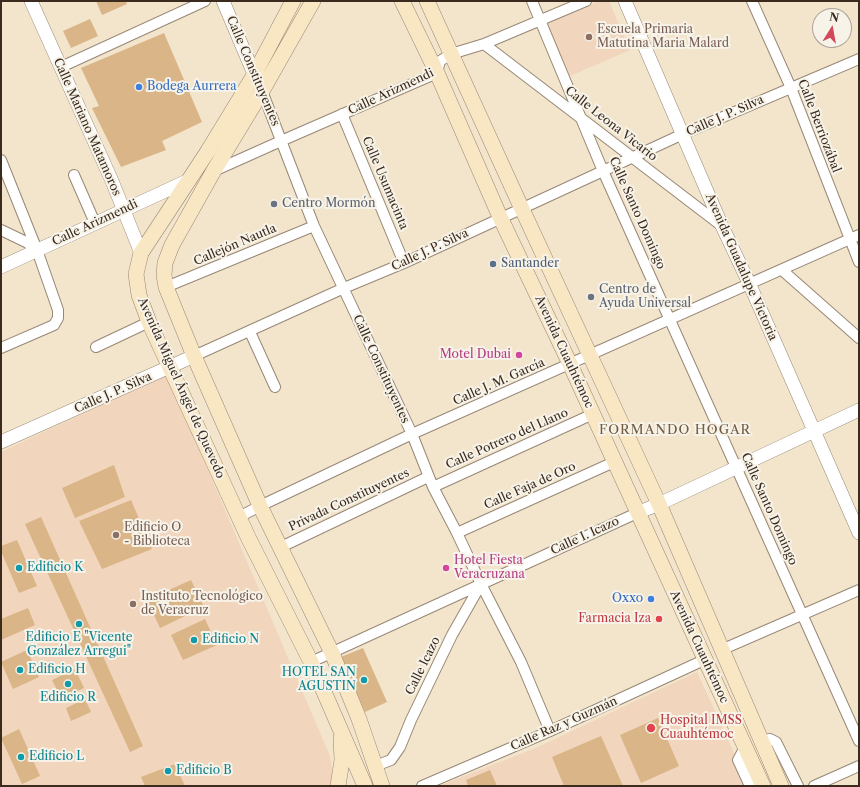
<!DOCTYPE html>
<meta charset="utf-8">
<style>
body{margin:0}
#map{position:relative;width:860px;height:787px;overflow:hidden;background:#f3e4cc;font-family:"Libre Caslon Text",serif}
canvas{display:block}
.frame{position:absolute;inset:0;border:2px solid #3b2a1e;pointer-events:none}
.north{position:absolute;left:812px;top:8px;width:40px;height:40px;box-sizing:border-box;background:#f7f3e8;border:1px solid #aca397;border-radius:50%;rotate:11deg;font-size:11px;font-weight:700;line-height:16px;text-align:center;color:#3b2a1e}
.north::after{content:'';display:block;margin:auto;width:14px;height:18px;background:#d1495b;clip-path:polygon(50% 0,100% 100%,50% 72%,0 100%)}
</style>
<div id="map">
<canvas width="860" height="787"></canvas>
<div class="frame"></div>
<div class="north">N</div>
</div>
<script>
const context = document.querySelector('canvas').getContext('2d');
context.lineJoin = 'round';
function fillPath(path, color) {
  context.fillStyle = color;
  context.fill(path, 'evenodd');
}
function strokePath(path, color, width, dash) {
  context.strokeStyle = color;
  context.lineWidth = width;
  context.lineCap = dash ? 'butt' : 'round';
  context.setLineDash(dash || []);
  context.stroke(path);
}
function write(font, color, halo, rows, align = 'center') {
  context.font = font + ' "Libre Caslon Text",serif';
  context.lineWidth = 4;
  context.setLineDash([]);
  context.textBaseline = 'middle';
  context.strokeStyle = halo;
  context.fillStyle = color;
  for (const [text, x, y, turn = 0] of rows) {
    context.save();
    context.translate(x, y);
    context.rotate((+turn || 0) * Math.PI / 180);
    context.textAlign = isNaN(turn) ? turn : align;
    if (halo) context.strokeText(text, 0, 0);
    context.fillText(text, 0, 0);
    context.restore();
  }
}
fillPath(new Path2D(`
 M599,1H609L630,50L570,76L547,24Z
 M167,374L330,756L333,777L332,786H1V452Z
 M697,672L749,786H439L538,747Z`), '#f1d5bd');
fillPath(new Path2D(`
 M96,1H126L127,4L102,15Z
 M90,19L98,36L71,48L63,31Z
 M164,33L202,122L162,141L166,150L121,167L92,108L99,106L81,68Z
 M114,465L125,497L75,518L62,488Z
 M131,500L152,549L102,569L79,521Z
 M41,517L143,746L130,752L25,524Z
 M17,540L37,586L19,593L1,551V546Z
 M191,580L204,607L160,628L147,600Z
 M28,608L35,625L1,640V619Z
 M205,619L217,645L183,660L171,635Z
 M363,648L387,702L365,712L341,657Z
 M27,650L39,677L13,689L1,662Z
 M75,669L84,688L61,698L52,680Z
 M85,699L91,712L71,721L66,708Z
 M658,718L679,766L641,783L620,735Z
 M19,729L40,776L22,784L1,738Z
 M601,736L623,786H564L552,757Z
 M175,764L185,786H145L141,777Z
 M490,770L497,786H468L466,780Z`), '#d9b587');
const minor = new Path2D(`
 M532,1L603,171L859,741
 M752,1L791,88L859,262
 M484,44L722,226
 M61,67L205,1
 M262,91L314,226L412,434L433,487L457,533L481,584L521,662L550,731
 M342,114L404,263
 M1,160L37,250L58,310V318L54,325L1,348
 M214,171L281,141L437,73L440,61L451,54L484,44L586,1
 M74,175L95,223
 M1,230L26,242L36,249
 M782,270L859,338
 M166,287L314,226
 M250,332L275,387
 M96,347L149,322
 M194,356L344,288L404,263L683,134L859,59
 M433,487L593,414
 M239,517L260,506L412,434L859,235
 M457,533L614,462
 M281,547L428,477
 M721,650L859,590
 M311,662L637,513
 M761,741L770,739L776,742L798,786
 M745,747L738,760L750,786
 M375,766L391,760L400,747L411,720L452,635L481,584
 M422,786L550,731L704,660
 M814,786L859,766`);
const tertiary = new Path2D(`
 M31,1L112,181L141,253
 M223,1L257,81
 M625,1L722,226L749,283L859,533
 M1,267L189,180
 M1,442L194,356
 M637,513L659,504L859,410`);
const secondary = new Path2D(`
 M293,1L254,75L239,100L208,151L141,253L136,274L139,295L149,322L248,537L311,662L365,786
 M313,1L262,91L213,172L172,245L165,263L164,275L166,287L194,356L260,506L332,653L359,719L382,786
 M402,1L437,73L500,217L570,364L763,786
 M427,1L522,209L659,504L781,786
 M338,786L342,760L341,738`);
strokePath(minor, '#978775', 12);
strokePath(tertiary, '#978775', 14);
strokePath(secondary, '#978775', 16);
strokePath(minor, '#fff', 10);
strokePath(tertiary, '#fff', 13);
strokePath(secondary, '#f9e7c3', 15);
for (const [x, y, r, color] of [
 [589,37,4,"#8d6e63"],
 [139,87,4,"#3f7fe0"],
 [274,204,4,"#6b7280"],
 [493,264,4,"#5c6f8a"],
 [591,297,4,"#6b7280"],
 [519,355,4,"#d1479c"],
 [116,535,4,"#8d6e63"],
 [19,568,4,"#0f9aa8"],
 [446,568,4,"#d1479c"],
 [651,599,4,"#3f7fe0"],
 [133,604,4,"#8d6e63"],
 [659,619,4,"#e0444e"],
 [79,624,4,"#0f9aa8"],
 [194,640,4,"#0f9aa8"],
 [20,670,4,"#0f9aa8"],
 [364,680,4,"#0f9aa8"],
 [68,684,4,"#0f9aa8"],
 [651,728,5,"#e0444e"],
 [21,757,4,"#0f9aa8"],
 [168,771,4,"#0f9aa8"]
]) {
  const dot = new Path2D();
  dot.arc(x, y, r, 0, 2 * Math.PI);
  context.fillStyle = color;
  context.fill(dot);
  strokePath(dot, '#f7f3e8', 1.5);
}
write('12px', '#785e54', '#f7f3e8', [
 ["Escuela Primaria",597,30],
 ["Matutina Maria Malard",597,44],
 ["Edificio O",124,528],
 ["- Biblioteca",124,542],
 ["Instituto Tecnológico",141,597],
 ["de Veracruz",141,611]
], 'left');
write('12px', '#3b2a1e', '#f7f3e8', [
 ["Calle Constituyentes",253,71,67],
 ["Calle Arizmendi",391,92,-25],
 ["Calle J. P. Silva",725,116,-24],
 ["Calle Leona Vicario",611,124,38],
 ["Calle Berriozábal",819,126,69],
 ["Calle Mariano Matamoros",87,127,66],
 ["Calle Usumacinta",385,183,67],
 ["Calle Santo Domingo",637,213,66],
 ["Calle Arizmendi",95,223,-25],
 ["Callejón Nautla",235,245,-23],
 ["Calle J. P. Silva",430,250,-25],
 ["Avenida Guadalupe Victoria",741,267,66],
 ["Avenida Cuauhtémoc",564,352,65],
 ["Calle Constituyentes",381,369,65],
 ["Calle J. M. García",499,382,-24],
 ["Avenida Miguel Ángel de Quevedo",181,388,66],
 ["Calle J. P. Silva",113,393,-24],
 ["Calle Potrero del Llano",507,439,-24],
 ["Calle Faja de Oro",530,486,-24],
 ["Privada Constituyentes",349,500,-25],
 ["Calle Santo Domingo",769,509,66],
 ["Calle I. Icazo",585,536,-25],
 ["Avenida Cuauhtémoc",699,647,65],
 ["Calle Icazo",423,666,-64],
 ["Calle Raz y Guzmán",564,724,-24]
]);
write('12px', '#366cbe', '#f7f3e8', [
 ["Bodega Aurrera",147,87],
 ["Oxxo",643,599,"right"]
], 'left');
write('12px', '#5b616d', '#f7f3e8', [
 ["Centro Mormón",282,204],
 ["Centro de",599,290],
 ["Ayuda Universal",599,304]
], 'left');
write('12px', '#4e5e75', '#f7f3e8', [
 ["Santander",501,264]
], 'left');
write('12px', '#b23c85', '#f7f3e8', [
 ["Motel Dubai",511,355],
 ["Hotel Fiesta",454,561,"left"],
 ["Veracruzana",454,575,"left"]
], 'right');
write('12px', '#0d838f', '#f7f3e8', [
 ["Edificio K",27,568],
 ["Edificio E \"Vicente",79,638,"center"],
 ["González Arregui\"",79,652,"center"],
 ["Edificio N",202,640],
 ["Edificio H",28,670],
 ["HOTEL SAN",356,673,"right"],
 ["AGUSTIN",356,687,"right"],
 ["Edificio R",68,698,"center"],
 ["Edificio L",29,757],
 ["Edificio B",176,771]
], 'left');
write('12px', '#be3a42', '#f7f3e8', [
 ["Farmacia Iza",651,619],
 ["Hospital IMSS",660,721,"left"],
 ["Cuauhtémoc",660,735,"left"]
], 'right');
context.letterSpacing = '1px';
write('13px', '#725b43', '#f7f3e8', [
 ["FORMANDO HOGAR",675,430]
]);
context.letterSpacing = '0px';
</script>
